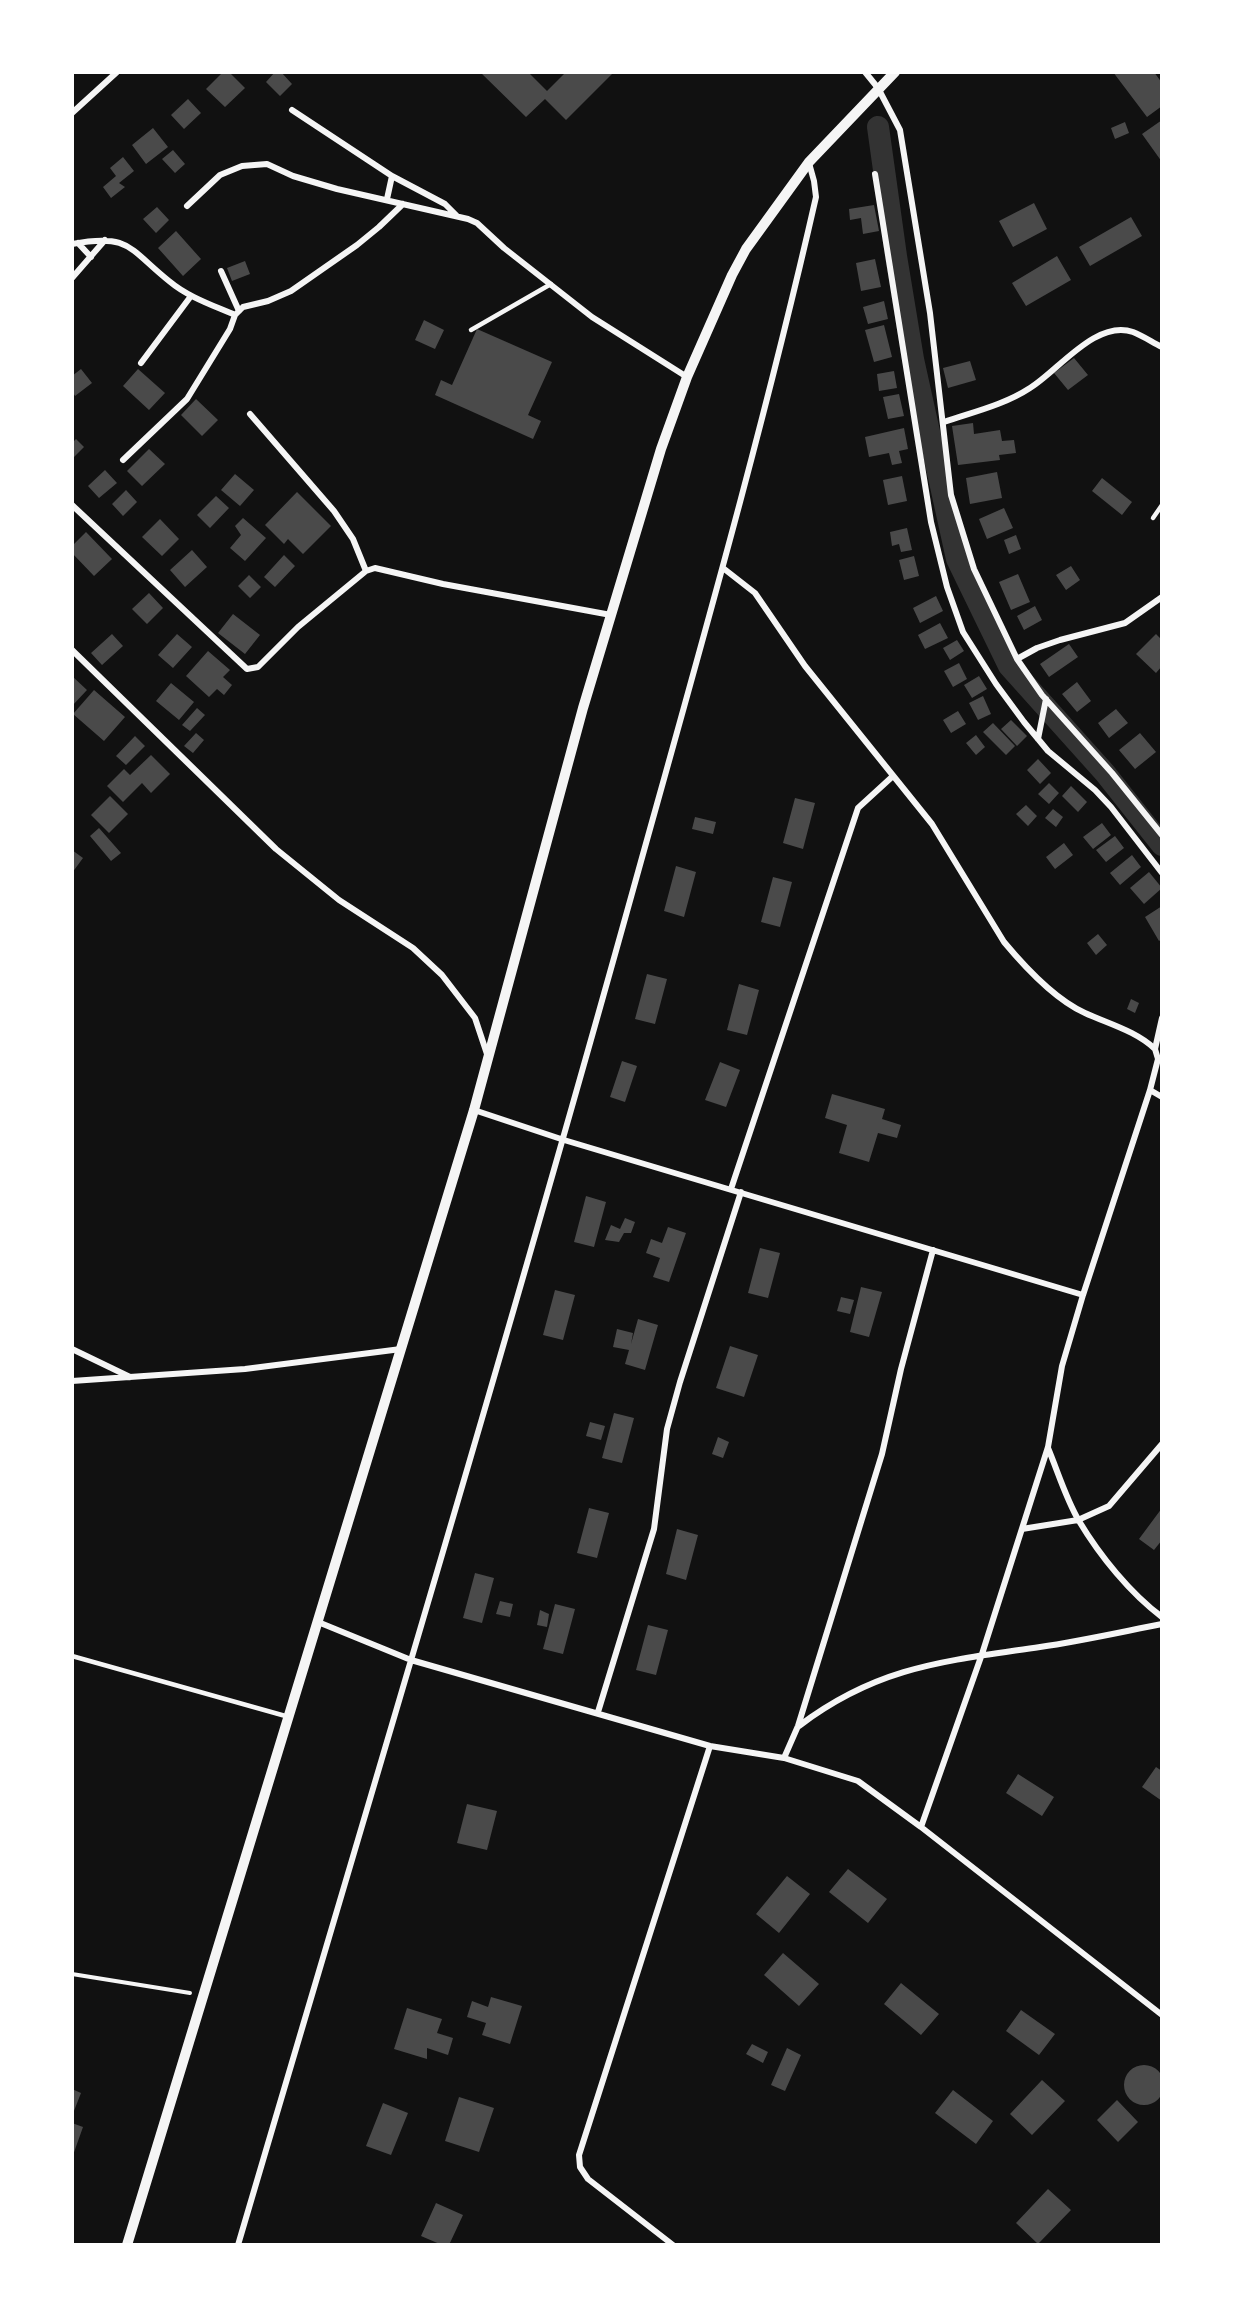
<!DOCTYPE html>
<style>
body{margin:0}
#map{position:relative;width:1234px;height:2317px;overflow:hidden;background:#111;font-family:Commissioner,sans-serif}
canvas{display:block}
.frame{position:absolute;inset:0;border:74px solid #fff;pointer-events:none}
</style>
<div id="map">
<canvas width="1234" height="2317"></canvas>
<div class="frame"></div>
</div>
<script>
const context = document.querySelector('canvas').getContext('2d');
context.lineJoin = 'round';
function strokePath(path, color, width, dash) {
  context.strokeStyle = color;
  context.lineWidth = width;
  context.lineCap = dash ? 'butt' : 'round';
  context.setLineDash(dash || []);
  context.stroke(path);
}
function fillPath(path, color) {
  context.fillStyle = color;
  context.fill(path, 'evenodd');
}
strokePath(new Path2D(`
 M878,127L896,256L913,359L957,559L1009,666L1105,773L1162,845`), '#333', 22);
fillPath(new Path2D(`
 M223,72H229L245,88L225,107L206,89Z
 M275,72H281L292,84L280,96L266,82Z
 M480,72H528L547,91L566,72H614L566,120L545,99L526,117Z
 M1113,72H1154L1162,83V106L1147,117Z
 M188,99L201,113L184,129L171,115Z
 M1162,120V162L1142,134Z
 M1125,122L1129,133L1115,139L1111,128Z
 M153,128L168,147L146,164L132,145Z
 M173,150L185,164L175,173L162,159Z
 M123,157L134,171L119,183L125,187L111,198L103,187L116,176L110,168Z
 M1034,203L1047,229L1013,247L999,221Z
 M874,205L879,231L863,234L861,218L850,220L849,209Z
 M157,207L169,220L156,233L143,219Z
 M1131,217L1142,236L1090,266L1079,247Z
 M176,231L201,259L183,276L158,248Z
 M1057,256L1071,280L1026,306L1012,283Z
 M875,259L881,287L861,291L856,263Z
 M245,261L250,274L232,281L227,268Z
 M884,301L888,319L868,324L863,307Z
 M424,320L444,330L435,349L415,340Z
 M884,325L892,357L874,362L865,330Z
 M477,329L552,362L528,415L541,421L533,439L435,395L441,380L452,385Z
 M1074,358L1088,375L1068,390L1054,373Z
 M970,361L976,380L948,388L943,368Z
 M81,369L92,383L75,396L72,391V376Z
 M138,369L165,393L149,410L123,386Z
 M894,371L897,388L879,391L877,374Z
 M899,394L904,416L888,419L883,397Z
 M196,399L218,420L202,436L181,415Z
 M973,423L974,434L1000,430L1002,441L1014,440L1016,453L999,455L1000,460L958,465L952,426Z
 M904,428L908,449L899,451L902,463L892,465L889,453L869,457L865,437Z
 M76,439L84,447L72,459V443Z
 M149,449L165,464L142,486L127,471Z
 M105,470L117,483L99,498L88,486Z
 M997,472L1002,498L970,504L966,478Z
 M235,474L254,490L240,506L221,490Z
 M902,476L907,501L888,505L883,480Z
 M1102,478L1132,502L1122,515L1092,491Z
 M126,490L137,502L123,516L112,504Z
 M297,492L331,526L303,554L288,539L284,544L265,525Z
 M216,496L229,508L210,528L197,515Z
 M1004,508L1013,528L987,539L979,519Z
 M243,518L266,538L245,561L230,548L241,535L235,526Z
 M160,519L179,539L162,556L142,537Z
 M907,528L912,550L901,552L899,544L892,546L890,532Z
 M86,532L112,559L94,576L72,553V546Z
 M1016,535L1021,549L1009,554L1004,540Z
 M192,550L207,567L185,587L170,570Z
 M284,555L295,566L275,587L264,577Z
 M914,556L919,576L904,580L899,560Z
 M1071,566L1080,580L1066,590L1056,575Z
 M1018,574L1030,602L1011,610L999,582Z
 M249,575L261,587L250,598L238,586Z
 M149,593L163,608L147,624L132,609Z
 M936,596L943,611L920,623L913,608Z
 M1035,606L1042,620L1024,630L1017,616Z
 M233,614L260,635L245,654L218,633Z
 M940,623L948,638L925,649L918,635Z
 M112,634L123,646L102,665L91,653Z
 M177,634L192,647L173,668L158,655Z
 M1156,634L1162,640V666L1156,673L1136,654Z
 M957,640L964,651L950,660L943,648Z
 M1069,644L1078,657L1049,677L1040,664Z
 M208,651L230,670L223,677L232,685L224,695L217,689L209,697L186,676Z
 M959,663L967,679L953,687L944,671Z
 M72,676L87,690L72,706Z
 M979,676L987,689L972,698L964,685Z
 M1077,682L1091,701L1077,712L1062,694Z
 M171,683L194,702L179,720L156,701Z
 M94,690L125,717L104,741L73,714Z
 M983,696L991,714L978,720L969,703Z
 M197,708L205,715L190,731L182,725Z
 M1116,709L1128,723L1109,738L1098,723Z
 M958,711L966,724L951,733L943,720Z
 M1011,720L1027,736L1017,746L1001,729Z
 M993,723L1015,746L1006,755L983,732Z
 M196,733L204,740L193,753L184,746Z
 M1140,733L1156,752L1135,769L1119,750Z
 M976,735L985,747L976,755L966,743Z
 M135,736L145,746L126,765L116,756Z
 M151,755L170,774L151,793L142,783L123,802L107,786L124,769L130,775Z
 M1038,759L1051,773L1040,784L1027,770Z
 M1049,783L1059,793L1049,804L1038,794Z
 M1071,786L1087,802L1078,812L1062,796Z
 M110,796L128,814L109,833L91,815Z
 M795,798L815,803L803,849L783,843Z
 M1026,805L1037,816L1028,826L1016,814Z
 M1053,809L1063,817L1056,827L1045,818Z
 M695,817L716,822L713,834L692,829Z
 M1102,823L1111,835L1093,849L1083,837Z
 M99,828L121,853L111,861L90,836Z
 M1115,836L1124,848L1106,862L1096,850Z
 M1064,843L1073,855L1055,869L1046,857Z
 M72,850L83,858L72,873Z
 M1132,855L1141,867L1120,885L1110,873Z
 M676,866L696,872L684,917L664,911Z
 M1149,872L1162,888L1144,904L1130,888Z
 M773,877L792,882L780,927L761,922Z
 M1162,906V939L1159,941L1145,917Z
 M1098,934L1107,945L1096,955L1087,943Z
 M647,974L667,979L655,1024L635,1019Z
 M739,984L759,990L747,1035L727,1030Z
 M1131,999L1139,1003L1135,1013L1127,1009Z
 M622,1061L637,1066L625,1102L610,1097Z
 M720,1062L740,1070L726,1107L705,1100Z
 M832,1094L885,1109L882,1119L901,1125L897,1138L878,1133L869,1162L839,1153L847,1125L825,1118Z
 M586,1196L606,1202L594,1247L574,1242Z
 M625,1218L635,1222L631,1233H624L619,1242L605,1240L611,1225L620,1229Z
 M668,1227L686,1233L669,1282L653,1277L660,1258L646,1253L651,1239L662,1243Z
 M760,1248L780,1253L768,1298L748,1293Z
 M861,1287L882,1292L869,1337L850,1332Z
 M555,1290L575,1295L563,1340L543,1335Z
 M841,1297L854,1300L850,1314L837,1311Z
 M638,1319L658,1325L645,1370L625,1364L629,1350L613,1347L617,1329L633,1333L631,1344Z
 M730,1346L758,1355L744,1397L716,1388Z
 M614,1413L634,1418L622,1463L602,1458Z
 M590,1422L605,1426L601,1440L586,1436Z
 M718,1437L729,1442L723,1458L712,1454Z
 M589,1508L609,1513L597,1558L577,1553Z
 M1162,1508V1540L1154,1550L1139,1539Z
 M677,1529L698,1535L686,1580L666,1574Z
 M475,1573L494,1578L482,1623L463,1618Z
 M500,1601L513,1604L510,1617L496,1614Z
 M555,1604L575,1609L563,1654L543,1649Z
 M540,1610L549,1614L547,1627L537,1625Z
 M648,1625L668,1630L656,1675L636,1670Z
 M1156,1767L1162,1771V1801L1142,1787Z
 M1018,1774L1054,1797L1042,1816L1006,1793Z
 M467,1804L497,1811L487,1850L457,1843Z
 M848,1869L887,1899L868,1923L829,1892Z
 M787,1876L810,1894L779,1933L756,1914Z
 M783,1953L819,1984L799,2006L764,1975Z
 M901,1983L939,2014L921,2035L884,2004Z
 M491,1997L522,2006L510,2044L482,2035L486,2023L467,2017L472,2001L488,2007Z
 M407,2008L442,2019L437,2033L453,2038L448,2055L427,2048V2059L394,2049Z
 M1021,2010L1055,2034L1039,2055L1006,2031Z
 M752,2044L768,2052L763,2063L746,2054Z
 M787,2048L801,2055L785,2091L771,2085Z
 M1124 2085a20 20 0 1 1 40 0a20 20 0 1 1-40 0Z
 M1042,2080L1065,2101L1032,2135L1010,2114Z
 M72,2089L81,2093L72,2116Z
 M953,2090L993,2121L976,2144L935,2113Z
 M459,2097L494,2108L479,2152L445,2141Z
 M1117,2100L1138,2122L1118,2142L1097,2120Z
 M383,2103L408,2113L391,2155L366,2146Z
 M72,2123L83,2127L72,2158Z
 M1048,2189L1071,2210L1038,2244L1016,2223Z
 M436,2203L463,2215L449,2245H442L421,2236Z`), '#4a4a4a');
strokePath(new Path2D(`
 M72,1974L190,1993`), '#f5f5f5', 4);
strokePath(new Path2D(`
 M471,330L551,284
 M1153,518L1162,505
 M72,1656L289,1717`), '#f5f5f5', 4.5);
strokePath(new Path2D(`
 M865,72L878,88L900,130L930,313L951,495L974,569L1017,659L1042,695L1112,773L1162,835
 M292,110L392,176L387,199
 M72,113L117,72
 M875,174L931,522L947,587L963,632L996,684L1024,722L1048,751L1095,790L1111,807L1162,873
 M392,176L445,204L457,216
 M187,206L220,175L242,166L267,164L293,176L337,189L468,219L477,223L504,248L592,317L687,377
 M78,243L91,257
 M72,244C130,233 129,249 169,281C188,297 212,305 235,315
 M221,271L239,311
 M72,278L105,240
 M141,363L191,296
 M250,414L334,511L353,539L366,571
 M944,422C973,412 1004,405 1030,388C1058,371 1096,319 1133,332C1143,336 1152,342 1162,347
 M123,460L187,399L230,329L235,315L243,307L268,301L291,291L357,245L379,227L403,204
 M72,505L247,669L258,667L298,627L366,571L375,568L443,584L611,615
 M723,568L755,593L805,666L932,824L1004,942C1024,966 1056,1000 1085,1013C1109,1024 1136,1031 1155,1049
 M72,650L276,849L339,900L413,948L442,975L475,1018L488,1057
 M1017,659L1037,648L1060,640L1125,623L1162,597
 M1038,739L1046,699
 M1150,1090L1162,1097
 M474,1110L564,1140L1083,1295
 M731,1189L858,808L893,776
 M72,1349L130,1377
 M72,1381L245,1369L401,1349
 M1048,1448C1058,1472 1066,1499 1079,1521C1100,1556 1130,1593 1162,1617
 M1022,1529L1078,1520L1109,1506L1162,1444
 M318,1622L411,1660L710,1746L784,1758L858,1781L921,1827L1162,2015
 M598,1712L654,1529L667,1429L680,1382L741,1192
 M799,1726C878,1666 946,1661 1040,1647C1081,1641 1121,1632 1162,1624
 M784,1758L798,1726L882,1454L901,1369L933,1250
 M921,1827L982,1654L1041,1469L1048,1447L1062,1366L1083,1295L1150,1090L1158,1059L1155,1049L1162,1018
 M238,2245C371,1794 507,1343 633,890C697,660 763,430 816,197L814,181L809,163
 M673,2245L588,2179L580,2167L579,2155L710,1746`), '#f5f5f5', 6);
strokePath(new Path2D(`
 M127,2245L474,1110L583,708L661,449L687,377L732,275L746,249L809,162L895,72`), '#f5f5f5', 10);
</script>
